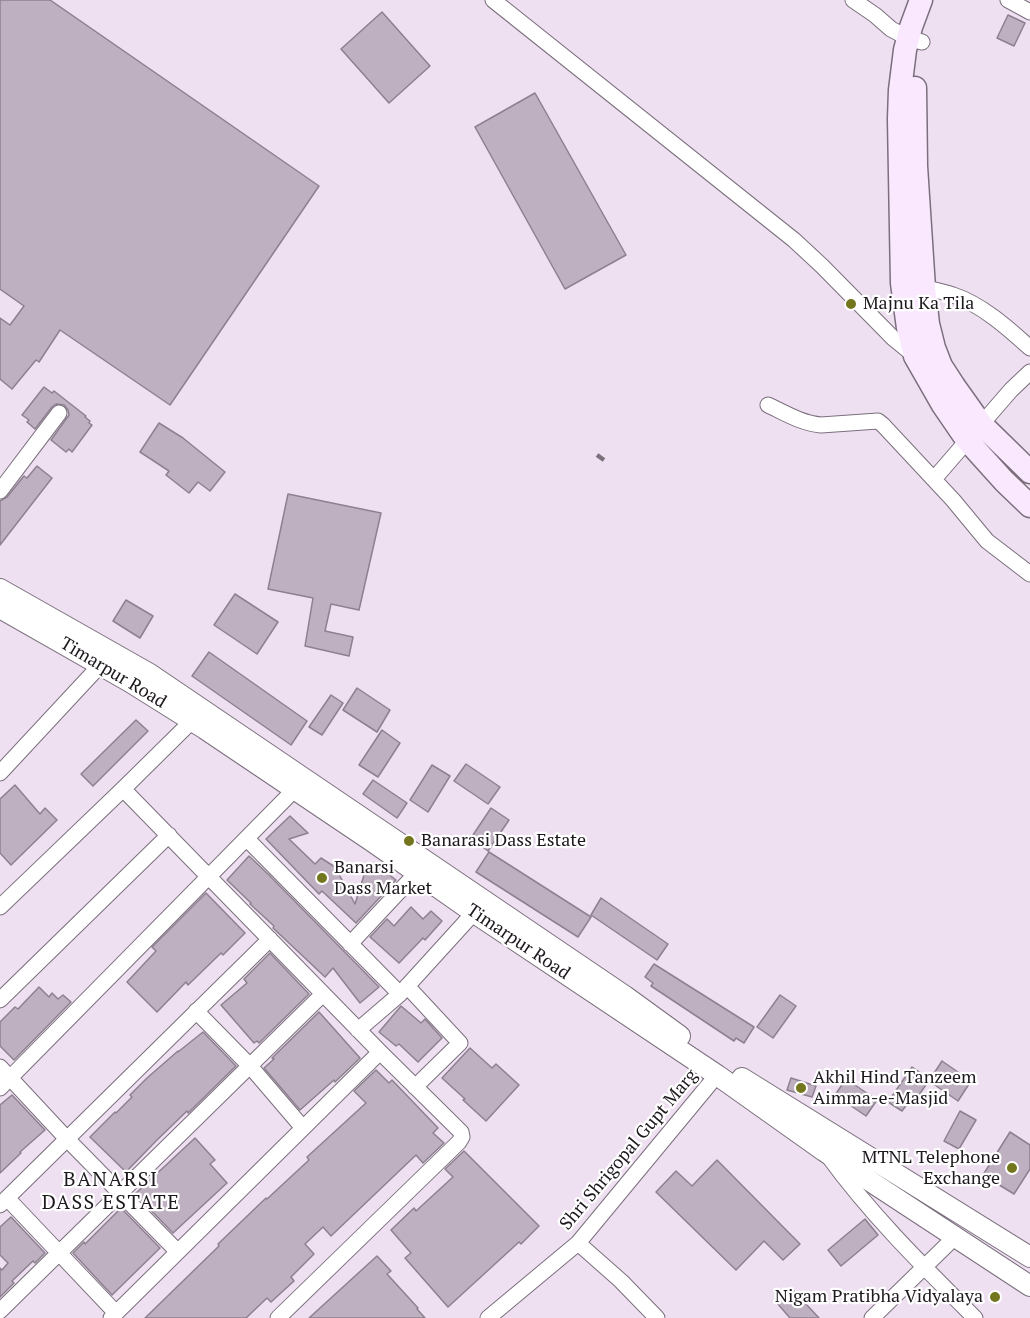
<!DOCTYPE html>
<style>
body{margin:0}
canvas{display:block;background:#eee0f1}
</style>
<canvas width="1030" height="1318"></canvas>
<script>
const context = document.querySelector('canvas').getContext('2d');
context.lineJoin = 'round';
function fillPath(path, color) {
  context.fillStyle = color;
  context.fill(path, 'evenodd');
}
function strokePath(path, color, width, dash) {
  context.strokeStyle = color;
  context.lineWidth = width;
  context.lineCap = dash ? 'butt' : 'round';
  context.setLineDash(dash || []);
  context.stroke(path);
}
function write(font, color, halo, rows, align = 'center') {
  context.font = font + ' "PT Serif",serif';
  context.lineWidth = 4.5;
  context.setLineDash([]);
  context.textBaseline = 'middle';
  context.strokeStyle = halo;
  context.fillStyle = color;
  for (const [text, x, y, turn = 0] of rows) {
    context.save();
    context.translate(x, y);
    context.rotate((+turn || 0) * Math.PI / 180);
    context.textAlign = isNaN(turn) ? turn : align;
    if (halo) context.strokeText(text, 0, 0);
    context.fillText(text, 0, 0);
    context.restore();
  }
}
const building = new Path2D(`
 M0,0H50L319,186L170,405L60,330L39,362L36,360L12,389L0,379V318L10,325L24,306L0,289Z
 M382,12L430,66L389,103L341,49Z
 M1008,15L1025,23L1014,46L997,38Z
 M535,93L626,255L565,289L475,127Z
 M44,387L52,393L54,391L86,416L85,417L90,421L89,423L92,425L72,452L69,449L66,452L51,440L69,415L68,410L64,405L56,404L52,407L35,429L27,422L29,420L22,415Z
 M159,423L183,438L225,472L210,491L198,482L189,493L166,475L169,471L140,452Z
 M37,466L52,478L0,545V501L7,497L24,476L27,478Z
 M288,494L381,513L359,610L331,604L325,631L353,637L349,656L305,646L313,598L268,589Z
 M235,594L278,622L257,654L214,625Z
 M126,600L153,616L140,638L113,621Z
 M209,652L307,721L291,745L192,676Z
 M357,688L390,710L377,732L343,710Z
 M331,695L343,703L322,735L309,727Z
 M136,720L148,731L93,786L81,774Z
 M382,730L400,743L378,777L359,765Z
 M466,764L500,787L488,804L454,781Z
 M432,765L450,776L428,812L410,800Z
 M373,780L407,803L397,818L363,794Z
 M15,785L40,814L45,808L57,820L11,865L0,853V799Z
 M491,808L509,820L488,851L471,838Z
 M290,816L308,833L289,839L315,864L321,858L335,867L355,904L365,872L374,863L396,880L356,923L322,891L319,894L266,839Z
 M489,852L591,917L578,937L476,872Z
 M249,856L269,875L379,987L360,1003L333,968L325,977L273,928L274,926L250,904L251,903L227,880Z
 M206,893L245,933L223,955L221,953L188,985L186,982L157,1012L127,982L156,951L152,947Z
 M601,898L668,944L657,960L591,915Z
 M411,907L423,919L431,911L442,921L425,940L423,938L399,963L370,937L387,919L394,926Z
 M270,953L309,994L259,1043L257,1041L254,1043L221,1005L247,983L244,979Z
 M654,964L754,1027L744,1043L736,1038L734,1041L651,986L653,983L645,977Z
 M39,987L49,997L52,993L58,999L63,995L71,1002L14,1060L0,1046V1022L15,1007L18,1009Z
 M780,995L796,1006L773,1038L757,1027Z
 M401,1006L421,1023L425,1019L442,1038L418,1062L399,1044L396,1046L379,1032Z
 M319,1012L360,1058L335,1082L334,1080L300,1110L264,1068L274,1059L272,1058Z
 M203,1032L236,1066L188,1113L187,1111L156,1141L126,1172L90,1137L115,1112L116,1113L132,1097L130,1095L147,1078L178,1051V1052Z
 M470,1048L492,1068L496,1064L519,1085L486,1121L463,1100L465,1099L442,1078Z
 M942,1061L971,1081L958,1101L929,1081Z
 M912,1067L930,1079L912,1105L908,1103L902,1111L888,1102Z
 M376,1070L389,1083L392,1080L438,1128L433,1133L444,1143L423,1163L416,1155L331,1236L323,1227L305,1244L314,1254L291,1277L294,1281L271,1302L267,1298L246,1318H145L219,1246L218,1244L266,1198L267,1199L309,1160L307,1157L366,1103L354,1091Z
 M791,1078L816,1086L812,1097L787,1090Z
 M846,1079L877,1100L866,1116L835,1095Z
 M12,1095L45,1130L20,1152L21,1153L0,1173V1105Z
 M960,1111L976,1120L959,1149L944,1141Z
 M1010,1132L1030,1145V1169L1014,1194L983,1175Z
 M195,1138L215,1160L210,1164L227,1183L173,1233L135,1194Z
 M464,1151L539,1226L521,1244L519,1242L448,1307L405,1258L411,1253L391,1230L414,1208L416,1211L453,1177L445,1169Z
 M717,1160L800,1244L783,1260L764,1241L736,1270L656,1192L676,1171L692,1186Z
 M121,1208L160,1248L112,1295L73,1253L84,1242L85,1244Z
 M11,1217L45,1253L35,1263L33,1261L12,1281L14,1283L0,1297V1268L2,1270L8,1263L0,1255V1227Z
 M865,1219L878,1235L841,1266L828,1250Z
 M377,1256L391,1271L387,1274L418,1308L417,1309L425,1318H309Z
 M792,1289L819,1318H790L777,1303Z`);
fillPath(building, '#beb0c0');
strokePath(building, '#8d808f', 1.5);
const minor = new Path2D(`
 M493,0L794,240L822,266L894,339L915,356
 M853,0L875,15L891,29L908,38L922,42
 M1008,0L1030,12
 M917,286C929,289 942,291 953,295C981,304 1008,328 1030,348
 M768,405C785,413 801,423 821,425L878,421L883,425L953,500L987,541L1030,574
 M934,479L1011,390L1030,372
 M0,491L59,413
 M0,773L106,659
 M123,789L380,1052L461,1132L462,1137L459,1142L278,1318
 M247,839L400,994
 M0,907L123,789L199,714
 M350,944L423,866
 M407,986L460,1043L415,1087
 M0,1000L169,835
 M196,1011L250,1066L303,1128
 M358,1030L400,994L480,906
 M0,1067L67,1139L178,1252
 M0,1088L302,782
 M829,1157C872,1216 924,1267 975,1318
 M7,1198L116,1313
 M0,1205L270,939
 M578,1243L621,1281L657,1318
 M0,1311L323,994
 M111,1318L380,1052
 M488,1318L578,1243L717,1075
 M872,1318L955,1237`);
const tertiary = new Path2D(`
 M0,589L150,674L625,996L680,1036
 M0,608L130,682L205,729L373,842L473,912L717,1075L824,1151L1030,1286
 M742,1078L1030,1257`);
const secondary = new Path2D(`
 M921,0L911,27L905,50L900,90L899,119L902,283L908,328L915,356L943,405L967,440L1004,481L1030,506
 M915,88L916,166L924,288L928,324L934,348L941,366L954,386L981,424L1030,472`);
strokePath(minor, '#7b6f7d', 17);
strokePath(tertiary, '#7b6f7d', 22);
strokePath(secondary, '#7b6f7d', 25);
strokePath(minor, '#fff', 15);
strokePath(tertiary, '#fff', 20);
strokePath(secondary, '#fae9fe', 22);
strokePath(new Path2D(`
 M597,455L604,460`), '#7a717b', 4.5, [10, 10]);
for (const [x, y, r, color] of [
 [851,304,6,"#73761d"],
 [409,841,6,"#73761d"],
 [322,878,6,"#73761d"],
 [801,1088,6,"#73761d"],
 [1012,1168,6,"#73761d"],
 [995,1297,6,"#73761d"]
]) {
  const dot = new Path2D();
  dot.arc(x, y, r, 0, 2 * Math.PI);
  context.fillStyle = color;
  context.fill(dot);
  strokePath(dot, '#fff', 2);
}
write('18px', '#1d181d', '#fff', [
 ["Majnu Ka Tila",863,304],
 ["Banarasi Dass Estate",421,841],
 ["Banarsi",334,868],
 ["Dass Market",334,889],
 ["Akhil Hind Tanzeem",813,1078],
 ["Aimma-e-Masjid",813,1099],
 ["MTNL Telephone",1000,1158,"right"],
 ["Exchange",1000,1179,"right"],
 ["Nigam Pratibha Vidyalaya",983,1297,"right"]
], 'left');
write('18px', '#1d181d', '#fff', [
 ["Timarpur Road",113,673,31],
 ["Timarpur Road",518,942,34],
 ["Shri Shrigopal Gupt Marg",629,1150,-50]
]);
context.letterSpacing = '1.5px';
write('20px', '#1d181d', '#fff', [
 ["BANARSI",111,1180],
 ["DASS ESTATE",111,1203]
]);
context.letterSpacing = '0px';
</script>
